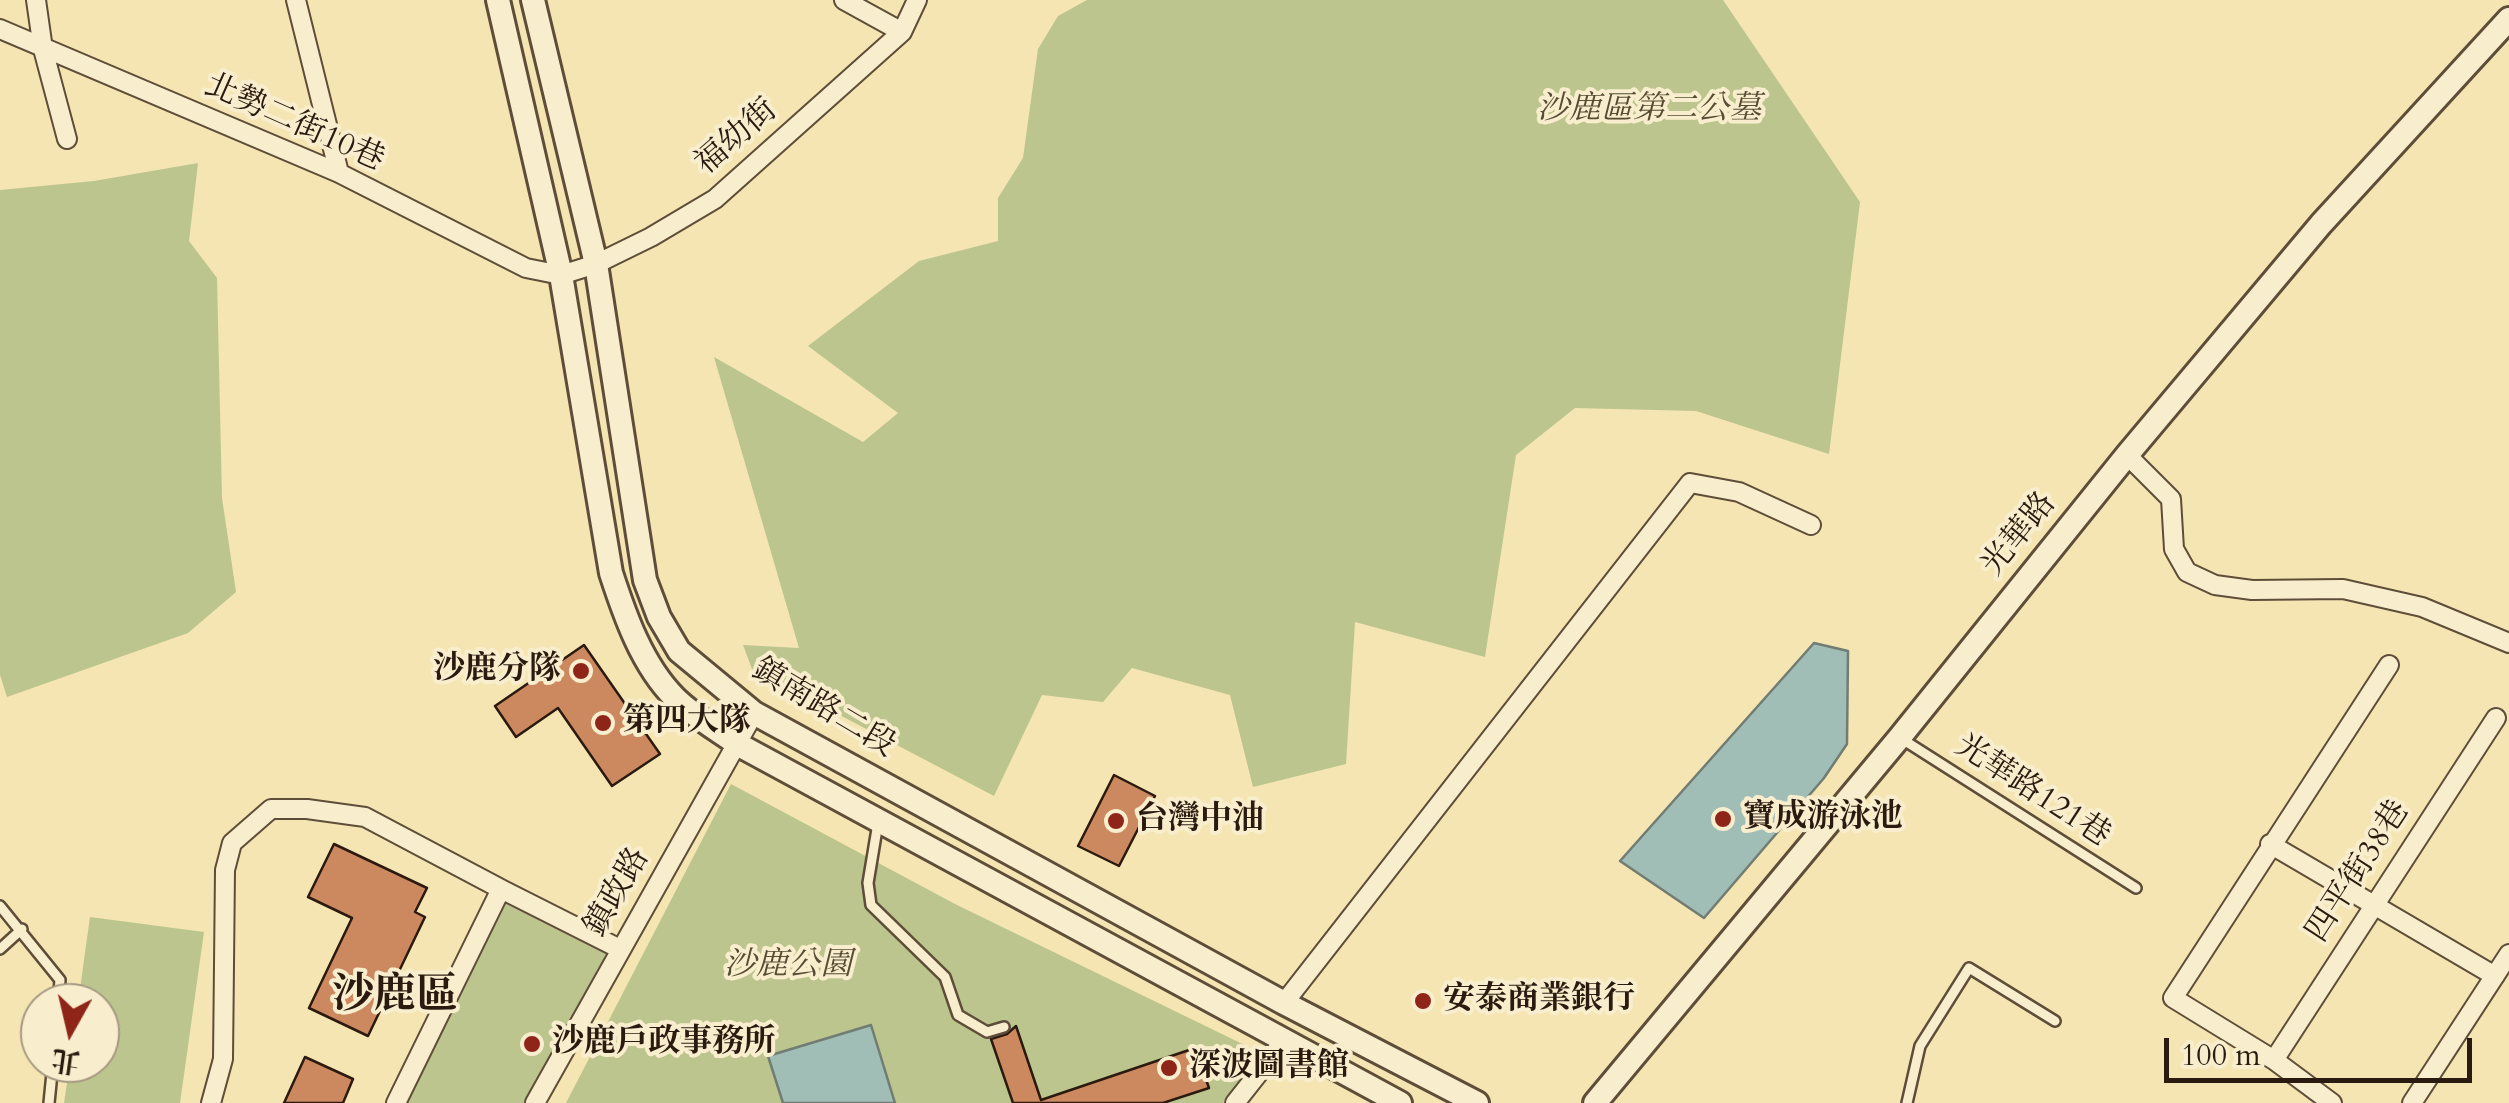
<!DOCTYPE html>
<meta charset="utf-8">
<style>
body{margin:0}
#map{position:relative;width:2509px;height:1103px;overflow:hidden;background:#f5e5b2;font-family:Cardo,"Noto Serif TC",serif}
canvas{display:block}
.north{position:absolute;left:20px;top:983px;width:100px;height:100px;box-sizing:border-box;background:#f8eecd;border:2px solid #a69981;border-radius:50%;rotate:188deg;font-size:28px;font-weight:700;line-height:40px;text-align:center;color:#2b1a0f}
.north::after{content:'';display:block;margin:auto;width:35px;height:45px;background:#8f2418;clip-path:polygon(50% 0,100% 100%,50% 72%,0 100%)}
.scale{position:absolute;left:2164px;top:1038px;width:308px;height:45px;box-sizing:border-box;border:5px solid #2b1a0f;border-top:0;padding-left:12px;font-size:30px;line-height:35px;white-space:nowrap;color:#2b1a0f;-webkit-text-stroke:8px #f8eecd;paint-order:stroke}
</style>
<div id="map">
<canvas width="2509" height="1103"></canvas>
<div class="north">北</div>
<div class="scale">100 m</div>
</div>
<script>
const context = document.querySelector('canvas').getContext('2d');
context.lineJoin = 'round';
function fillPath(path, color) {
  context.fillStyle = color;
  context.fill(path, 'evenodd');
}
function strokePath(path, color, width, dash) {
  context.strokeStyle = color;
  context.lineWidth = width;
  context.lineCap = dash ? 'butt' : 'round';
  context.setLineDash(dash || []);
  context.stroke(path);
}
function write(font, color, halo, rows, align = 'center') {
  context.font = font + ' Cardo,"Noto Serif TC",serif';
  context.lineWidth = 8;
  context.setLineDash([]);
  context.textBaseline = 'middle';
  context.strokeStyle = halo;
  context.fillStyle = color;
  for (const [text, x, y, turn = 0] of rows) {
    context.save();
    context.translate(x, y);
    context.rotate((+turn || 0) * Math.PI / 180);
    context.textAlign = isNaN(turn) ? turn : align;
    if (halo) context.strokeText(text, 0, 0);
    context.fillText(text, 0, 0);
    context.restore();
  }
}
fillPath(new Path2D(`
 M1087,0H1723L1860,202L1829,454L1696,411L1575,408L1516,455L1485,657L1355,622L1346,764L1253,787L1230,695L1132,668L1103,702L1042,695L994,796L752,669L743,645L799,648L714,357L863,442L898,413L808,346L919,261L998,241V198L1023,158L1038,49L1058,16Z
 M198,163L189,241L217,278L222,498L236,592L188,633L7,697L0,675V190L94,181Z
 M731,784L955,904L1265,1055L1223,1103H566Z
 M502,901L609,952L528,1103H404Z
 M90,917L204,932L180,1103H64L70,1063H100V1003H78Z`), '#bbc58d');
const water = new Path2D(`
 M1814,643L1848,651L1847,744L1824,778L1704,918L1620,861Z
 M871,1025L895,1103H783L768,1056Z`);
fillPath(water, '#a0bdb6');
strokePath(water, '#717c73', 2.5);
const building = new Path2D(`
 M584,645L660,754L612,786L558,708L516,737L495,706Z
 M1114,775L1155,796L1119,866L1078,846Z
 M334,844L427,888L415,912L425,917L368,1036L309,1008L352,918L308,897Z
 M1016,1026L1041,1100L1195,1048L1209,1088L1163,1103H1013L991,1039L1007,1034Z
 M305,1057L353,1079L343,1103H284Z`);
fillPath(building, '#cc885e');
strokePath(building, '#2b1a0f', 2.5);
const service = new Path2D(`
 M1902,739L2136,888
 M878,823L868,883L871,905L945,977L958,1015L987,1032L1004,1027
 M0,906L60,980L58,1003
 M0,949L22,929
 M49,1103L53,1063
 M1907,1103L1920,1046L1969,968L2055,1021`);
const minor = new Path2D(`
 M36,0L43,49L67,139
 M296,0L339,173
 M844,0L902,32
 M0,29L339,173L526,268L561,275L596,264L651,237L715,199L902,32L917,0
 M2127,455L2171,499L2174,549L2187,572L2215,585L2252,590L2343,589L2422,607L2509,643
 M2270,844L2495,976
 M501,889L620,949
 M1284,1003L1690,483L1739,492L1811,525
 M2274,1060L2496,718
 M211,1103L223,1059L225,870L232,843L271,809H307L365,817L501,889L396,1103
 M535,1103L754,713
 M1235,1103L1284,1041
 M2332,1103L2274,1060L2173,998L2389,665
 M2412,1103L2509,954`);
const tertiary = new Path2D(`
 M498,0L561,275L611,573C625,616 642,665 675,698C693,716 718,730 739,745L1400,1103
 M533,0L596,264L645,580L659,617L679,651L754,713L1284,1003L1477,1103
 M1595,1103L1900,737L2127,455L2321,224L2509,19`);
strokePath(service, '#5e4d38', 14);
strokePath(minor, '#5e4d38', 22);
strokePath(tertiary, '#5e4d38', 28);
strokePath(service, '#f8eecd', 9);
strokePath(minor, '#f8eecd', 18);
strokePath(tertiary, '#f8eecd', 22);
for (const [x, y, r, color] of [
 [581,671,10,"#8f2418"],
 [603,723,10,"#8f2418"],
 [1723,819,10,"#8f2418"],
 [1116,821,10,"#8f2418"],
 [1423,1001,10,"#8f2418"],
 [532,1044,10,"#8f2418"],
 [1169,1068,10,"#8f2418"]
]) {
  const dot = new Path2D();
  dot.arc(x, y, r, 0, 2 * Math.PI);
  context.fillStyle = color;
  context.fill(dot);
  strokePath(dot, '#f8eecd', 4);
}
write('italic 32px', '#564d35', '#f8eecd', [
 ["沙鹿區第二公墓",1649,111],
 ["沙鹿公園",788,967]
]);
write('32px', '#2b1a0f', '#f8eecd', [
 ["北勢二街10巷",294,124,24],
 ["福幼街",737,138,-41],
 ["光華路",2020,535,-51],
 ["鎮南路二段",823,709,31],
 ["光華路121巷",2032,792,33],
 ["四平街38巷",2359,872,-57],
 ["鎮政路",618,893,-60]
]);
write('bold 32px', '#2b1a0f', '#f8eecd', [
 ["沙鹿分隊",561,671,"right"],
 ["第四大隊",623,723],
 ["寶成游泳池",1743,819],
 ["台灣中油",1136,821],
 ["安泰商業銀行",1443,1001],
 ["沙鹿戶政事務所",552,1044],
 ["深波圖書館",1189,1068]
], 'left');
write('bold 42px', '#2b1a0f', '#f8eecd', [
 ["沙鹿區",395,997]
]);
</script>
